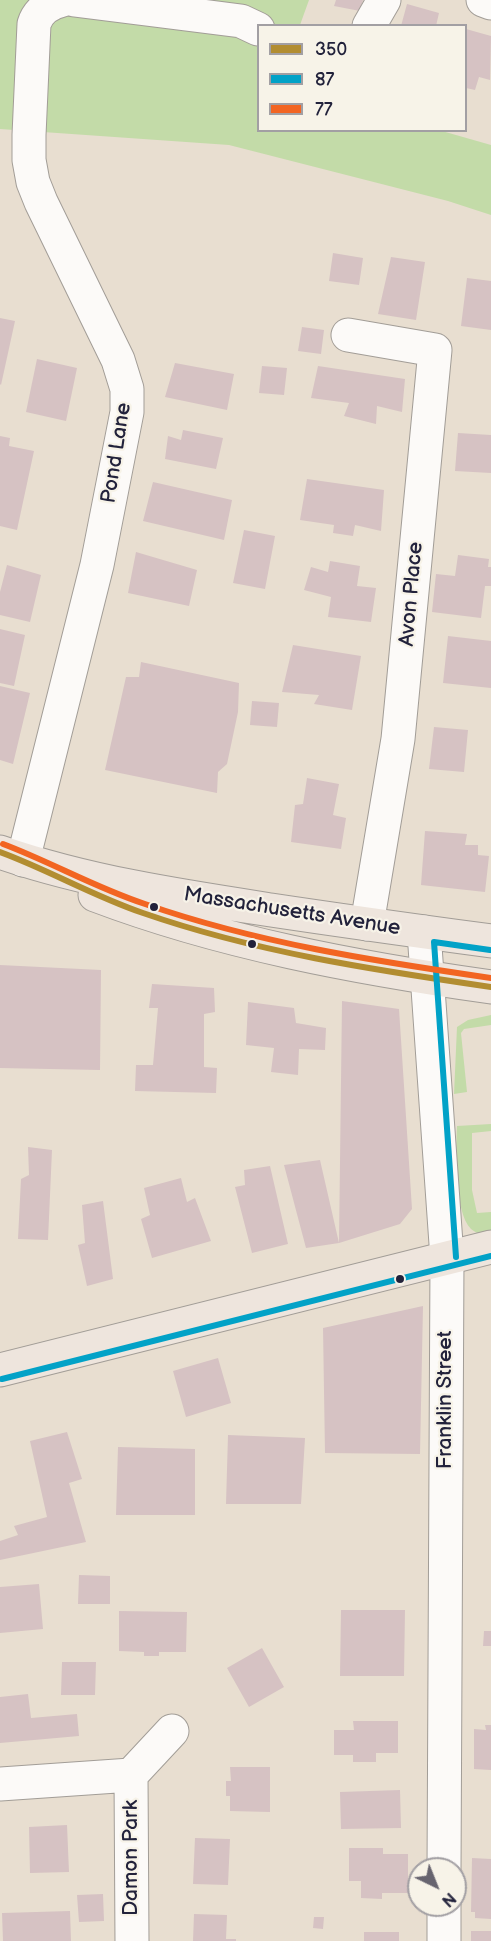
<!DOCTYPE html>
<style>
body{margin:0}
#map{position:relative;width:491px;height:1941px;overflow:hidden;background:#e8ded0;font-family:"Balsamiq Sans",sans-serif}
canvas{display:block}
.legend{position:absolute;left:257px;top:24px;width:210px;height:108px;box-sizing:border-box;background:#f7f3e8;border:2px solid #a29fa3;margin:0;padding:8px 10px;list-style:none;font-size:18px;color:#22223b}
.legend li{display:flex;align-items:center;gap:12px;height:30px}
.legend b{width:30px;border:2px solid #a29fa3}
.north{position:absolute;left:407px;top:1857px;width:60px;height:60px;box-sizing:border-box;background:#f7f3e8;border:2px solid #a29fa3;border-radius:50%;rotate:137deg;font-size:16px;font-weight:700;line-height:24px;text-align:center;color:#22223b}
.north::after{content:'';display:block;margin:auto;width:21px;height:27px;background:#67646f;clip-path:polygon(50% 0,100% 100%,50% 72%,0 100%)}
</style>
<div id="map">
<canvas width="491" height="1941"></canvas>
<ul class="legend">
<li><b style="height:8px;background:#b28d31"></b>350</li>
<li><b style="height:8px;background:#02a2c7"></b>87</li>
<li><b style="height:8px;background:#f26522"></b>77</li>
</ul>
<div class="north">N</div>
</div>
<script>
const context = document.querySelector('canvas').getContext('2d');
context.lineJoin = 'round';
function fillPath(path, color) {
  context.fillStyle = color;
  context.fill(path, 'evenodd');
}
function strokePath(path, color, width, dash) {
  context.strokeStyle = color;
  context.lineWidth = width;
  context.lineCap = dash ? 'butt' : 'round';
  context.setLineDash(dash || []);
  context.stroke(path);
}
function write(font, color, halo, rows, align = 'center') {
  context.font = font + ' "Balsamiq Sans",sans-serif';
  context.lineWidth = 4.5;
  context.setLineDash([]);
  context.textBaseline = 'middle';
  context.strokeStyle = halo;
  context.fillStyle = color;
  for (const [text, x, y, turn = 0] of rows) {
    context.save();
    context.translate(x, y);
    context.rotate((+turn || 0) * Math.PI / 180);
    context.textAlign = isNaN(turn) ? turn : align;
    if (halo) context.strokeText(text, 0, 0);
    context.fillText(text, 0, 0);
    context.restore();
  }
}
fillPath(new Path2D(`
 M0,0H309L300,25L258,26V130L442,131L491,145V215L448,201L229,145L0,129Z
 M491,1015V1025L464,1029L461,1033L467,1092L454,1094L457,1027L468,1020Z
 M491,1124V1131L472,1133V1190L477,1213L491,1212V1232L479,1234C476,1232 473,1231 471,1229C454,1212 456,1149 457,1126Z`), '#c3dba8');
fillPath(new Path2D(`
 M336,0H363L360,11L334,6Z
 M407,4L439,13L436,26H401Z
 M466,29L491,36L490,80L479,77L475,90L466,88Z
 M333,253L363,258L359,285L329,281Z
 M391,257L425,262L416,320L378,314Z
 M467,278L491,281V330L461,326Z
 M0,318L15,321L1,385L0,384Z
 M302,327L324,330L321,354L298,351Z
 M37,359L77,368L66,421L26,412Z
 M175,363L234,374L227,410L165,397Z
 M262,366L287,368L284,395L259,393Z
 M318,366L405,379L402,412L377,406L376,424L344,416L349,403L311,398Z
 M183,430L223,438L216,469L165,459L168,436L181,440Z
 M458,433L491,435V473L455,471Z
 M0,436L10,438L9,446L34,451L17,530L0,526Z
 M307,479L384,490L381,531L355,525L353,536L333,533L334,525L300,520Z
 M153,482L232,500L224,540L143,521Z
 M244,530L275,536L265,589L233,583Z
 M136,552L197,570L189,606L128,593Z
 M458,555L489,559L488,567H491V586H485L481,618L432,612L436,574L455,576Z
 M330,561L360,566L357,586L376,588L371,622L328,617L331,597L304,590L311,567L328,572Z
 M7,565L41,575L30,622L0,615V592Z
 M0,629L25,635L14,686L0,683Z
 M448,636L491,641V688L443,683Z
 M293,645L361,656L352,710L314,704L319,695L282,692Z
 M141,662L239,683L238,712L227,764L218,772L217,793L105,770L126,677H139Z
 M0,686L30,693L13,764L0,760Z
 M252,701L279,703L277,727L250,725Z
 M434,727L468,730L464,772L429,769Z
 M307,778L339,784L333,815L346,818L341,849L291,842L295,805L303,804Z
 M425,831L467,834L465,845H478V855L489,856L485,892L421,885Z
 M0,965L101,970L100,1070L0,1068Z
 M152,984L214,988L215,1012L204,1014V1067L217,1068L216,1093L135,1091L136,1065H153L158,1008H149Z
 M342,1001L399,1009L412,1209L400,1224L339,1243Z
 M248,1002L294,1008L296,1023L326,1028L325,1050L299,1049L298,1075L271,1072L274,1048L246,1045Z
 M28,1147L52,1150L48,1240L18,1239L21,1179L29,1175Z
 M320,1160L339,1243L306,1248L284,1165Z
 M270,1166L288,1244L252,1253L235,1187L245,1185L244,1170Z
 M181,1178L187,1202L195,1198L211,1241L152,1258L141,1219L150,1215L144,1188Z
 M103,1201L113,1279L87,1286L78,1245L85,1243L82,1205Z
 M423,1306L420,1454L325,1453L323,1328Z
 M218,1358L231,1403L186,1417L173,1371Z
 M67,1432L82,1479L69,1483L86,1542L0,1560V1541L18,1535L14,1526L47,1517L30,1441Z
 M228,1435L305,1438L301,1504H226Z
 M118,1447L195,1449V1515H116Z
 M79,1575L110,1576V1604H78Z
 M39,1584L43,1629L0,1633V1587Z
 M341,1610H405L404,1676H340Z
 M119,1611L187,1612L186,1652H159V1656H144V1652L119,1651Z
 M484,1631H491V1646H483Z
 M262,1648L284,1687L249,1707L227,1668Z
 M62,1662H96L95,1695H61Z
 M28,1694L31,1718L77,1714L79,1736L0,1743V1697Z
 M353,1721H398V1753H376V1762H353V1755H334V1730H354Z
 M485,1725H491V1770L474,1769V1729L486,1730Z
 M230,1767H270V1812L230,1811V1796H226V1781H231Z
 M400,1790L401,1828L341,1829L340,1792Z
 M67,1825L69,1872L30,1873L29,1827Z
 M195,1838L230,1839L228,1885L193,1884Z
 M349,1848H383V1854H408V1893H382V1899L361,1898V1881H349Z
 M472,1858L491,1859V1919L475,1918V1912H471Z
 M103,1894L104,1921L79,1922L77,1895Z
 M70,1911L71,1941H3L2,1913Z
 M194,1914L227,1915L226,1939H236V1941H193Z
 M314,1917H324L323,1929L313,1928Z
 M471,1931H491V1941H471Z
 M364,1932H399V1941H364Z`), '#d6c2c3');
const minor = new Path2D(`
 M74,0L241,21L258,29
 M483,0L491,3
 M369,26L384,0
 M348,335L435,350L398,739L367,924
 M23,860L97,565L127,412V389L118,360L41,202L33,182L29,160V135L34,24C38,11 50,3 63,0
 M424,932L447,1258L444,1869
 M131,1775L172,1731
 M0,1784L131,1775L132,1941
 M444,1941V1905`);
const major = new Path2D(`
 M0,1370L491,1247`);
const highway = new Path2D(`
 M0,852C87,882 180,896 271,910C344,921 417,931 491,941
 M95,895C222,943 357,968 491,987`);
strokePath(minor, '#a29d97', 35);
strokePath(major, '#a29d97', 35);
strokePath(highway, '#a29d97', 35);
strokePath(minor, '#fcfaf8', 33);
strokePath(major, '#eee5dd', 33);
strokePath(highway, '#eee5dd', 33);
strokePath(new Path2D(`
 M0,852C49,870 93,896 143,913C255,952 374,970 491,987`), '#b28d31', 6);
strokePath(new Path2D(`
 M456,1257L434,942L490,950
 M2,1379L491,1256`), '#02a2c7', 6);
strokePath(new Path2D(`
 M3,844C51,862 96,888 145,904C257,943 374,961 491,978`), '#f26522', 6);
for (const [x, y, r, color] of [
 [154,907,5,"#22223b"],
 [252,944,5,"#22223b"],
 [400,1279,5,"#22223b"]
]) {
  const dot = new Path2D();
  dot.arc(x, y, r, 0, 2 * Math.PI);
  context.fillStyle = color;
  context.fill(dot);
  strokePath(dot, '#f7f3e8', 2);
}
write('21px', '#22223b', '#f7f3e8', [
 ["Pond Lane",117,453,-81],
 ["Avon Place",412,594,-85],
 ["Massachusetts Avenue",292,912,9],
 ["Franklin Street",446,1400,-90],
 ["Damon Park",132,1858,-90]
]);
</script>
